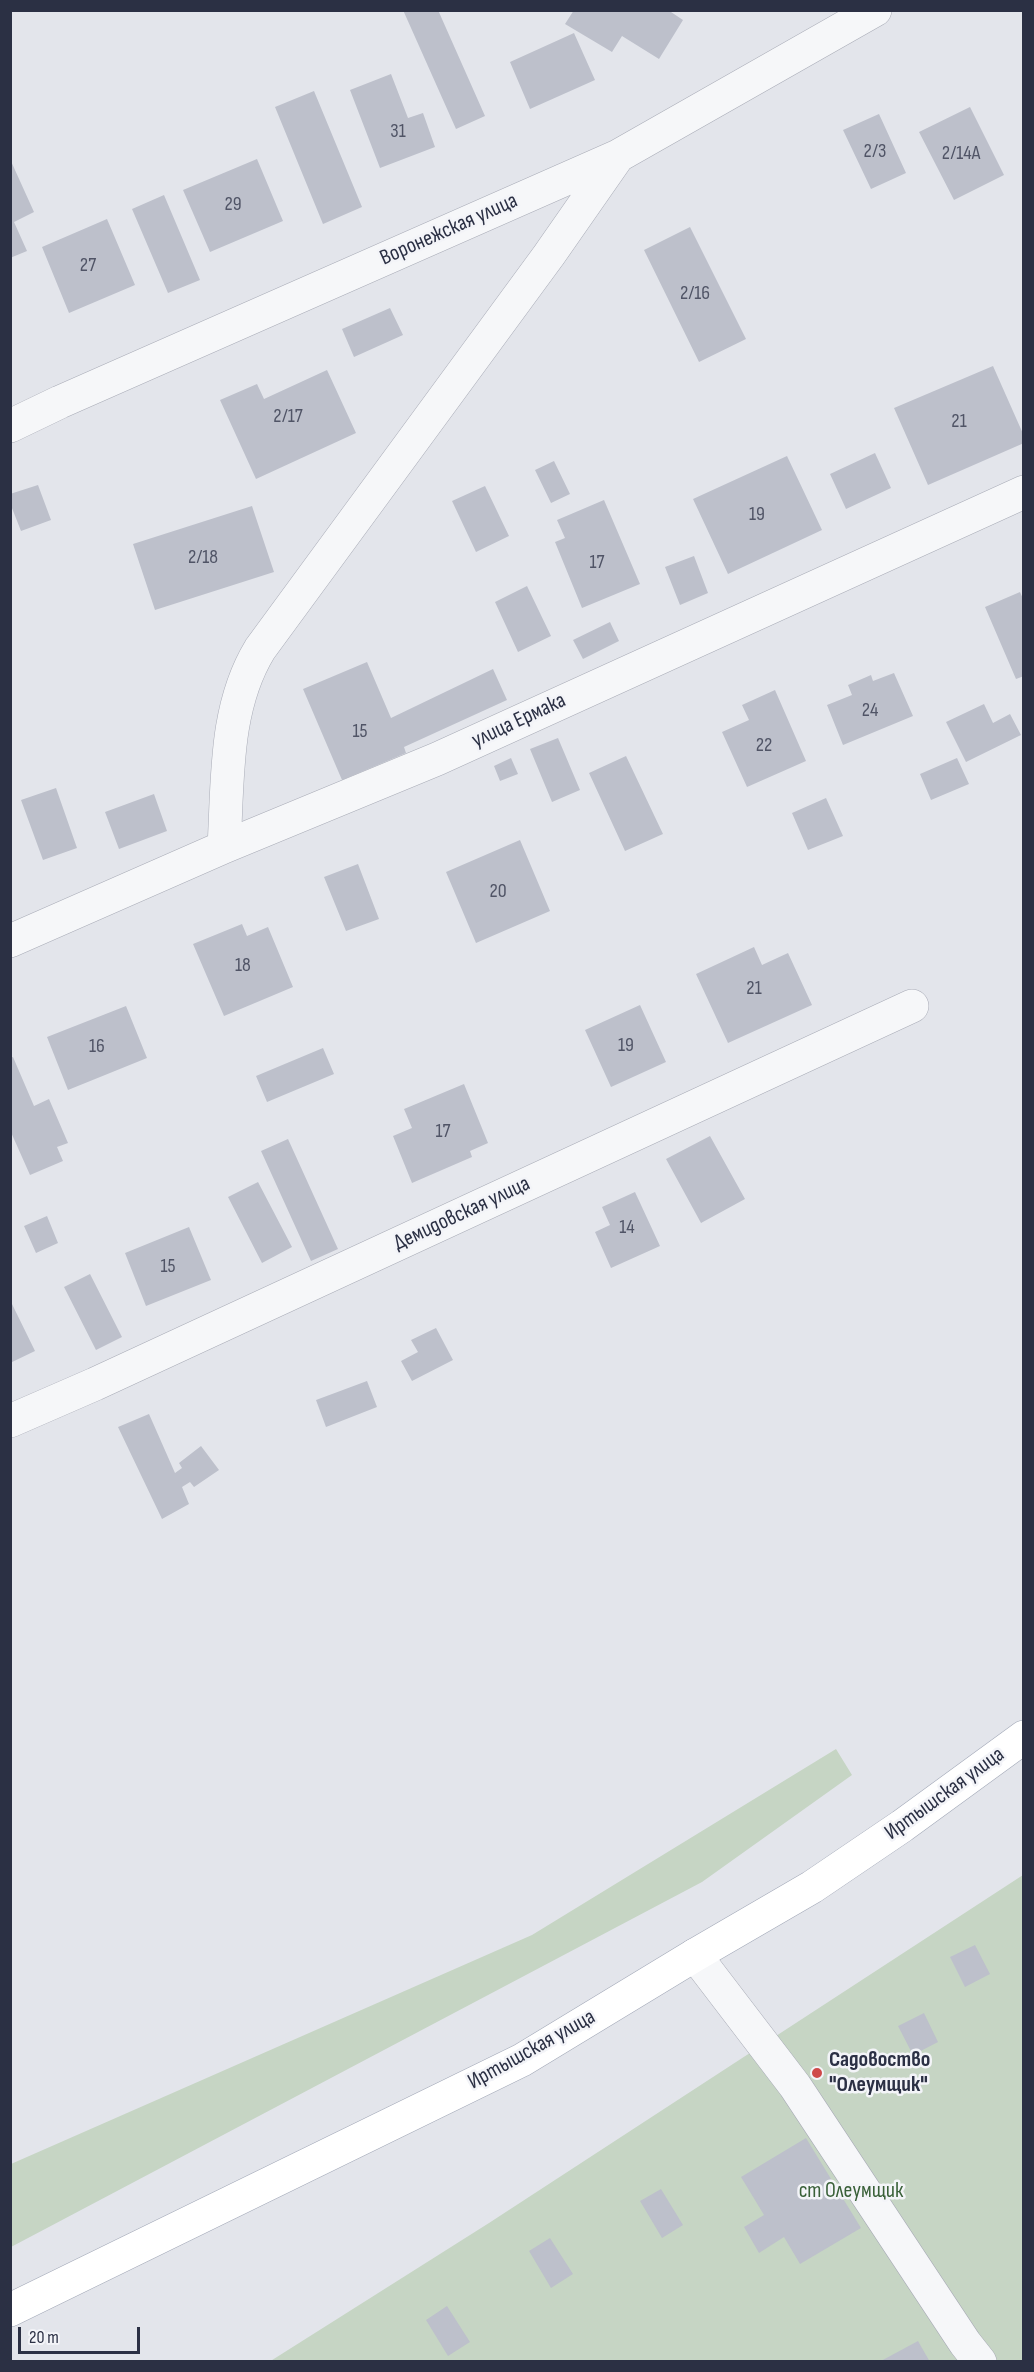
<!DOCTYPE html>
<meta charset="utf-8">
<style>
body{margin:0}
#map{position:relative;width:1034px;height:2372px;overflow:hidden;background:#e3e5eb;font-family:"Sofia Sans Condensed",sans-serif}
canvas{display:block}
.frame{position:absolute;inset:0;border:12px solid #2b3044;pointer-events:none}
.scale{position:absolute;left:18px;top:2327px;width:122px;height:27px;box-sizing:border-box;border:3px solid #2b3044;border-top:0;padding-left:8px;font-size:18px;line-height:21px;white-space:nowrap;color:#2b3044;-webkit-text-stroke:4px #f3f4f8;paint-order:stroke}
</style>
<div id="map">
<canvas width="1034" height="2372"></canvas>
<div class="frame"></div>
<div class="scale">20 m</div>
</div>
<script>
const context = document.querySelector('canvas').getContext('2d');
context.lineJoin = 'round';
function fillPath(path, color) {
  context.fillStyle = color;
  context.fill(path, 'evenodd');
}
function strokePath(path, color, width, dash) {
  context.strokeStyle = color;
  context.lineWidth = width;
  context.lineCap = dash ? 'butt' : 'round';
  context.setLineDash(dash || []);
  context.stroke(path);
}
function write(font, color, halo, rows, align = 'center') {
  context.font = font + ' "Sofia Sans Condensed",sans-serif';
  context.lineWidth = 5;
  context.setLineDash([]);
  context.textBaseline = 'middle';
  context.strokeStyle = halo;
  context.fillStyle = color;
  for (const [text, x, y, turn = 0] of rows) {
    context.save();
    context.translate(x, y);
    context.rotate((+turn || 0) * Math.PI / 180);
    context.textAlign = isNaN(turn) ? turn : align;
    if (halo) context.strokeText(text, 0, 0);
    context.fillText(text, 0, 0);
    context.restore();
  }
}
fillPath(new Path2D(`
 M836,1749L852,1775L702,1882L11,2247V2164L532,1935Z
 M1023,1875V2361L269,2362L489,2223Z`), '#c6d5c4');
fillPath(new Path2D(`
 M403,10H438L485,116L456,129Z
 M574,10H668L683,20L659,59L622,36L612,52L565,24Z
 M574,33L595,80L530,109L510,62Z
 M391,74L408,118L423,113L435,147L380,168L350,90Z
 M314,91L362,207L323,224L275,107Z
 M970,107L1004,175L954,200L919,132Z
 M879,114L906,173L871,189L843,130Z
 M10,159L34,212L14,222L27,251L10,258Z
 M257,159L283,221L210,252L183,190Z
 M164,195L200,280L168,293L132,209Z
 M107,219L135,285L69,313L42,247Z
 M690,227L746,339L699,362L644,250Z
 M390,308L403,335L354,357L342,329Z
 M993,366L1024,436V443L928,485L894,408Z
 M327,370L356,433L256,479L220,400L257,384L264,399Z
 M875,453L891,488L846,509L830,474Z
 M787,456L822,530L728,574L693,499Z
 M554,461L570,494L551,503L535,470Z
 M38,485L51,520L21,531L10,503V494Z
 M485,486L509,536L476,552L452,501Z
 M604,500L640,584L582,608L555,542L565,538L557,520Z
 M252,506L274,572L155,610L133,544Z
 M694,556L708,593L680,605L665,567Z
 M527,586L551,636L518,652L495,602Z
 M1020,592L1024,601V676L1016,679L985,607Z
 M610,622L619,641L583,659L573,640Z
 M367,662L391,718L493,669L507,700L404,747L406,753L342,780L303,689Z
 M894,673L913,716L843,745L827,705L852,695L848,685L871,675L873,681Z
 M775,690L806,761L747,787L722,732L749,720L742,705Z
 M984,704L993,723L1010,714L1021,735L966,762L946,722Z
 M558,738L580,790L552,802L530,749Z
 M626,756L663,834L625,851L589,773Z
 M511,758L518,774L500,781L494,766Z
 M957,758L969,784L931,800L920,774Z
 M56,788L77,848L43,860L21,800Z
 M154,794L167,831L119,849L105,812Z
 M826,798L843,836L808,850L792,813Z
 M520,840L550,911L476,943L446,872Z
 M358,864L379,919L346,931L324,877Z
 M242,924L247,936L268,927L293,987L224,1016L193,944Z
 M754,947L762,965L788,953L812,1005L728,1043L696,974Z
 M640,1005L666,1062L611,1087L585,1030Z
 M126,1006L147,1058L68,1090L47,1037Z
 M323,1048L334,1074L267,1102L256,1076Z
 M13,1057L34,1106L49,1099L68,1143L57,1147L63,1161L30,1175L10,1130V1058Z
 M464,1084L488,1143L470,1151L472,1157L412,1183L393,1136L412,1128L404,1109Z
 M710,1136L745,1199L701,1223L666,1159Z
 M288,1139L338,1249L311,1261L261,1151Z
 M258,1182L292,1247L262,1263L228,1197Z
 M635,1192L660,1246L611,1268L595,1232L610,1225L602,1207Z
 M47,1216L58,1243L36,1253L24,1226Z
 M189,1227L211,1280L146,1306L125,1253Z
 M90,1274L122,1337L96,1350L64,1287Z
 M12,1304L35,1351L10,1363V1305Z
 M436,1328L453,1360L412,1381L401,1361L418,1352L411,1340Z
 M367,1381L377,1407L326,1427L316,1400Z
 M149,1414L175,1473L182,1468L179,1463L201,1446L219,1470L194,1487L190,1482L182,1487L189,1504L162,1519L118,1427Z
 M975,1945L990,1974L965,1987L950,1957Z
 M924,2013L938,2042L913,2055L898,2026Z
 M806,2138L861,2228L800,2264L784,2237L759,2253L744,2227L764,2215L741,2177Z
 M661,2189L683,2225L662,2238L640,2201Z
 M550,2238L573,2274L551,2288L529,2251Z
 M447,2306L470,2342L448,2356L426,2320Z
 M918,2341L930,2362H879Z`), '#bdc0cb');
const minor = new Path2D(`
 M10,426L60,402L618,156L875,10
 M224,847C228,780 224,708 260,649L549,255L618,156
 M10,941L224,847L437,759L1024,492
 M10,1421L95,1384L912,1006
 M695,1955L795,2086L965,2343L980,2362`);
const major = new Path2D(`
 M10,2310L522,2060L695,1955L812,1887L902,1826L1024,1737`);
strokePath(minor, '#a8abb6', 34);
strokePath(major, '#a2a8b7', 34);
strokePath(minor, '#f6f7f9', 33);
strokePath(major, '#fff', 33);
for (const [x, y, r, color] of [
 [817,2073,6,"#cf4949"]
]) {
  const dot = new Path2D();
  dot.arc(x, y, r, 0, 2 * Math.PI);
  context.fillStyle = color;
  context.fill(dot);
  strokePath(dot, '#f3f4f8', 2);
}
write('20px', '#505466', null, [
 ["31",398,132],
 ["2/3",875,152],
 ["2/14А",961,154],
 ["29",233,205],
 ["27",88,266],
 ["2/16",695,294],
 ["2/17",288,417],
 ["21",959,422],
 ["19",757,515],
 ["2/18",203,558],
 ["17",597,563],
 ["24",870,711],
 ["15",360,732],
 ["22",764,746],
 ["20",498,892],
 ["18",243,966],
 ["21",754,989],
 ["19",626,1046],
 ["16",97,1047],
 ["17",443,1132],
 ["14",627,1228],
 ["15",168,1267]
]);
write('22px', '#2b3044', '#f3f4f8', [
 ["Воронежская улица",449,230,-24],
 ["улица Ермака",519,721,-25],
 ["Демидовская улица",462,1214,-25],
 ["Иртышская улица",945,1794,-36],
 ["Иртышская улица",532,2050,-29]
]);
write('bold 22px', '#2b3044', '#f3f4f8', [
 ["Садовоство",829,2060],
 ["\"Олеумщик\"",829,2085]
], 'left');
write('22px', '#396038', '#f3f4f8', [
 ["ст Олеумщик",851,2191]
]);
</script>
